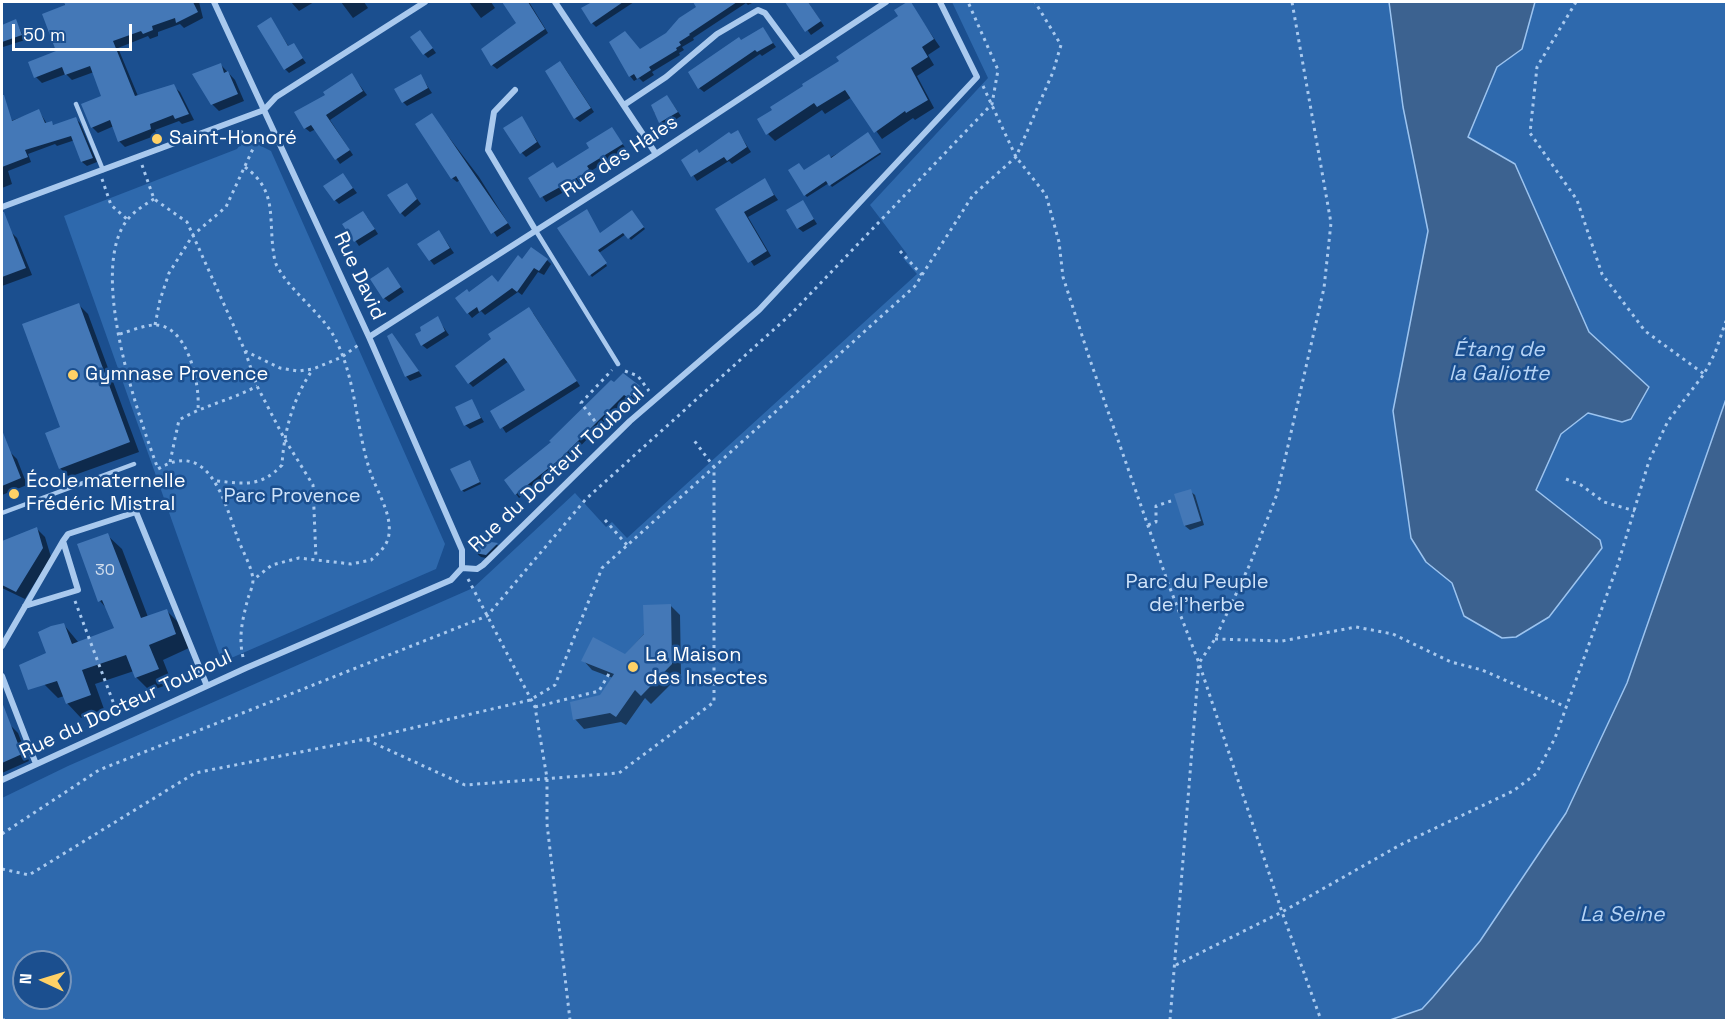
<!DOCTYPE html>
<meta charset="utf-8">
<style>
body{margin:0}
#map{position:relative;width:1728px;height:1022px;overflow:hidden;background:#1b4f8f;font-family:"Space Grotesk",sans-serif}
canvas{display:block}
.frame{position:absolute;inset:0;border:3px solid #fff;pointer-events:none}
.north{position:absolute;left:12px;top:950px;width:60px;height:60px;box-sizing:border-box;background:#1b4f8f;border:2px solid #7695bc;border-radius:50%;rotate:274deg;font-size:16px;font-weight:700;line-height:24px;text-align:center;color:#fff}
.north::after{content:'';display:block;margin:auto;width:21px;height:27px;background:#ffd166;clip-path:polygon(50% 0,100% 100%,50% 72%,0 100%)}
.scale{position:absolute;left:12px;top:24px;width:120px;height:27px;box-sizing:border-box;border:3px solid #fff;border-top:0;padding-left:8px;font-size:18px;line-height:21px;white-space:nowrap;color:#fff;-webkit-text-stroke:4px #1b4f8f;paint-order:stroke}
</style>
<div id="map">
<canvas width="1728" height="1022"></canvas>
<div class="frame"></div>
<div class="north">N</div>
<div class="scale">50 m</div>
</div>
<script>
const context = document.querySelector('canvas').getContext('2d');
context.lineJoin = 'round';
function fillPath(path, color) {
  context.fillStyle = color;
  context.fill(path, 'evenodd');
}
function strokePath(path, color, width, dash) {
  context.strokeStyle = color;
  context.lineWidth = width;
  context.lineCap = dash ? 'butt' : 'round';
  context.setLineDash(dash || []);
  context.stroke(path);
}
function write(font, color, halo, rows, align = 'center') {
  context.font = font + ' "Space Grotesk",sans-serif';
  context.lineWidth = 5;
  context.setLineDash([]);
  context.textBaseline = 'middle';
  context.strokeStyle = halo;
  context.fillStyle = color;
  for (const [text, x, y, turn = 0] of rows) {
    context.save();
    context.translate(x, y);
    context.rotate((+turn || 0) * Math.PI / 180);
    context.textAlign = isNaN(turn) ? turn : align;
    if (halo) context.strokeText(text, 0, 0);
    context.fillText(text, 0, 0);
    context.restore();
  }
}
fillPath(new Path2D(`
 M952,2H1726V399L1627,683L1566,813L1480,941L1415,1020H2V798L68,766L473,588L575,493L606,527L612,522L627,538L917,274L903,258L907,254L870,205L988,78ZM24,962H60V998H24Z
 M245,138L271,151L445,544L436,569L222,662L64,216L237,149Z`), '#2e69ad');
const water = new Path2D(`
 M1389,2H1535L1522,49L1497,67L1468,137L1515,164L1589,332L1649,387L1631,419L1622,422L1588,413L1561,434L1536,490L1600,540L1602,548L1549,617L1516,637L1502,638L1464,616L1452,583L1426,562L1411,538L1393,411L1428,231L1403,107Z
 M1726,399V1020H1390L1422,1009L1433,997L1480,941L1566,813L1627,683Z`);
fillPath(water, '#3c6290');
strokePath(water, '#9cc4f0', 1.5);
fillPath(new Path2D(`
 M65,2H100L102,6L114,2H199L203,18L184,28L180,24L158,32V36L150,39L148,36L118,48L138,96L173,86L180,92L194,120L182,124L179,121L155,130L157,135L125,147L119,141L114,126L98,133L92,127L103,97L94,72L72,80L66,74L42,83L36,77L58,52Z
 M291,2H314L299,11Z
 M341,2H364L368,8L353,18Z
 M469,2H491L495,8L481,18Z
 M504,2H529L548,33L497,69L492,65L518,24Z
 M593,2H634L596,27L592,23Z
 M704,2H754L748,5L746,3L693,38L694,40L682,47L684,50L679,53L680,55L652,72L654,75L643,82L639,78L634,81L630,76L640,51L667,34Z
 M790,2H808L824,26L811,35L788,3Z
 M909,2L940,47L928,55L934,65L917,76L934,108L915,120L913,118L882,139L852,97L825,114L822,110L775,141L768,134L841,61L900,17L896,10Z
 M271,19L289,47L293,45L306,63L289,73L285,69Z
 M16,21L25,40L3,47L2,26Z
 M763,29L776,47L762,56L760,54L704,92L699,88L742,42Z
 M424,36L436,53L428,58L424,54Z
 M221,65L235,80L244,101L219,111L212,104Z
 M564,67L594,112L580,122L575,118Z
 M352,75L367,95L330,120L353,155L340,164L316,129L310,132L305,128L327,95Z
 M420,75L432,93L407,106L403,102Z
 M667,96L681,116L665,127L654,112Z
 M39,111L47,124L51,123L55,126L76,119L80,123L97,162L87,166L82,162L75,140L57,146L55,144L28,154L31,162L8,171L12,184L2,188V151L4,150L2,124Z
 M432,115L479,177L511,228L497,237L460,180L457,182L452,178Z
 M522,118L541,147L526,157L522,153Z
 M612,129L626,149L591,171L593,174L587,179L546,202L530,179L553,164L558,169L591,148Z
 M738,132L751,152L732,164L729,161L697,181L683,160L700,154Z
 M869,136L881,154L832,187L829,183L807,197L805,195L804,172Z
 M343,175L357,193L339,204L335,200Z
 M764,180L778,200L748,217L771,256L754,266L717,210Z
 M407,185L421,204L405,217L401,213Z
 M803,202L817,224L803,232L798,228Z
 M633,214L645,229L631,240L626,234L599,253L607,266L592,277L559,228L600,235Z
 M367,217L378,234L359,246L344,224Z
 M10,231L17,238L32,275L2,286V234Z
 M443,237L454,253L434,265L430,260Z
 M547,260L551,264L544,275L538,272L522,295L518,292L485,315L481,311L472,318L468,313L523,261Z
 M388,269L404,292L389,302L384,298Z
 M79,305L88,314L139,452L69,477L60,468L62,428Z
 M533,313L580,386L506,433L492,412L527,390L509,361L473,387L469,383Z
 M437,318L449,335L427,349L422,345Z
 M396,339L422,376L410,381L406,376Z
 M611,382L638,388L642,391L633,400L628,397L564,463L519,498L516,494L553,443Z
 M471,401L484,422L470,429L465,425Z
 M10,452L17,459L27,485L2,495V455Z
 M471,463L481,484L464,492L462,490Z
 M1190,491L1195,495L1204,525L1190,530L1185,526Z
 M37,529L45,537L51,557L25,599L2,588V543Z
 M107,535L122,549L148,617L167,611L181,625L189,648L163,660L172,683L150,691L136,677L134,671L95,684L104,709L81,718L67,703L64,696L58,698L44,684L48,654L64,625L79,643L116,629L107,609L100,601Z
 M478,541L497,545L501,548L491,559L481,557L476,553Z
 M670,605L680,615L681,674L651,704L645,698L626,725L621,722L584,729L575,719L601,696L613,678L592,670L583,660L625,655Z
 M2,725L3,728L10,725L18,733L29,761L2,773Z`), '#0007');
fillPath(new Path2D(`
 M64,2H193L198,12L176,23L175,18L152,26L153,30L143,34L141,31L113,41L135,96L174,84L189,114L175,119L173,115L150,124L151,129L118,142L110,120L91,128L81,104L101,96L90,66L65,75L62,67L34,78L28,62L56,51L42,14L65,5Z
 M502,2H528L545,29L491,66L481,49L516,23Z
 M592,2H623L591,24L581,8Z
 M693,2H737L689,34L690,35L679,42L681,45L676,48L677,50L649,67L651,70L637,79L634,74L629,77L609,42L625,31L640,49L666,33L679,18L696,7Z
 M785,2H808L821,21L805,32Z
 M907,2H911L934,39L922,47L928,57L911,68L928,100L906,113L905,111L874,133L845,90L817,107L814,103L766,135L757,119L772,110L770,107L803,86L802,84L839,61L836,57L898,16L894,10Z
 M271,17L288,46L294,43L303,58L284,70L257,26Z
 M16,19L22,35L2,42V25Z
 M763,27L773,43L757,52L755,50L698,89L688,72L739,37L741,40Z
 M420,30L433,48L423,55L410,37Z
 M560,61L591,108L574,119L545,71Z
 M221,63L224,73L228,71L238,94L211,105L192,74Z
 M352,73L363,91L326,115L350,150L335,160L311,125L304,129L294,112L325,95L323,92Z
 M421,74L428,88L402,103L394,89Z
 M2,95H4L12,121L39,109L45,123L52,121L53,125L76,117L93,158L81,162L71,136L25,150L28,157L2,167Z
 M667,95L678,112L659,123L651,105Z
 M432,113L508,223L491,234L456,176L451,179L415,124Z
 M522,116L537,142L520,154L503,128Z
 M612,127L623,144L587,166L589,169L582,175L540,198L528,178L553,162L557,168L589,148L586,143Z
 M738,130L747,147L727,161L724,157L691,177L681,160L697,149L699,153L729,132L731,134Z
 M868,132L881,152L829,186L826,181L804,196L788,170L799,163L804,170L829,154L831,158Z
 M343,173L353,188L334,201L323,186Z
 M765,178L774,195L744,212L767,251L748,263L715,209Z
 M407,183L417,199L400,214L387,195Z
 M803,200L814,219L797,229L786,210Z
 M587,209L600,233L632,210L644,227L628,239L623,233L598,250L607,263L589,276L557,228Z
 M363,211L375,229L354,242L342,224Z
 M2,212H4L26,268L2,277Z
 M439,230L450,248L429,261L417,244Z
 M531,247L548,259L539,271L534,268L517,292L512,288L479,312L477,307L467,314L455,298L467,289L469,292L492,275L498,282L518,255L522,259Z
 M388,267L401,287L383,299L370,279Z
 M79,303L130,442L59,469L45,433L60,427L22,324Z
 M529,307L577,381L500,429L490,411L525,390L509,364L504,358L468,384L455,366L491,339L488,334Z
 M438,316L445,331L421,346L415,334L421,331L420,327Z
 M392,333L419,371L405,377L387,336Z
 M623,373L640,386L629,398L624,395L560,459L515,495L504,480L551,442L549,441L611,380L614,382Z
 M472,399L481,418L464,426L455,407Z
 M2,430L21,478L2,486Z
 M470,460L480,482L461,491L450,469Z
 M1191,489L1201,521L1184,526L1174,494Z
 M37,527L43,548L16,592L2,585V541Z
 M108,533L141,618L167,609L176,634L149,645L159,669L135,678L126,655L82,670L91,695L66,704L57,681L28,690L19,665L46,653L38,632L51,626L64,623L72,644L114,628L102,600L98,602L77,544Z
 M477,540L498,543L486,555L475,553Z
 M671,604L672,664L641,696L635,690L616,717L610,713L573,720L570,702L600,695L614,674L581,661L593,637L625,654L644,634L643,605Z
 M2,702L22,754L2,763Z`), '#4478b7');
strokePath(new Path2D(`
 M1576,2L1537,67L1530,133L1577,200L1602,274L1645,331L1704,374
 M983,86L1016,157L1046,195L1059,242L1063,277L1089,357L1168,583L1199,663L1282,912L1321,1020
 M240,131L257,140
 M142,165L154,199L187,222L245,351L280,368L298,371L313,369L342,357L361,343
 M245,167C276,190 269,213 273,249C274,254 274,261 277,266C291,292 317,309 332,333C357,376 355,428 371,474C378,494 394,517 388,539C385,548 377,555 371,560L351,564L299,558L272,565L253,580
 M102,179L111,205L128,220
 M154,199C141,207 128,215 121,230C94,287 137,412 158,469C209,438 224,501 237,536C241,549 252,566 253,580C253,585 250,593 248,598C243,618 238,636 243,657
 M900,251L922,275
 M155,325L160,300L169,273L193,235L226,207L257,140L266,142
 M120,334C130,331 142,326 153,325C188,323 200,384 198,409
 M245,351L257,386L284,438L313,485L316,559
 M625,371L638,376L649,391
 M604,433L581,403L612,370
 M170,462L179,420C204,405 232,400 257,386
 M1566,479L1581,485L1604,502L1635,511
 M217,481C245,484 261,487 282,465C284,431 293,398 313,369
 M605,520L627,545
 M1148,525L1156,522V506L1171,501
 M468,579L535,707L547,778V824L570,1020
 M75,601L118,715
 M1215,639L1282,641L1356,627L1393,634L1451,662L1482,670L1566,707
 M535,707L599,691L610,672
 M367,740L465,785L619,773L714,702V467L693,439
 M2,834L99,770L487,616L586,499L791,314L992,104L998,70L968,2
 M2,869L29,875L195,773L366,739L530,700L555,685L602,568L915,286L973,195L1016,157L1053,72L1061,45L1035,2
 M1176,965L1282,912L1400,845L1513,791L1536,774L1555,738L1618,564L1649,461L1668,421L1704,374L1715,353L1726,321
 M2,1020H8
 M1170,1020L1199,663L1215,639L1250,564L1277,494L1324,288L1331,223L1292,2`), '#a9c9ee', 3, [3, 4.5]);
strokePath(new Path2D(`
 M76,104L103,170
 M536,231L618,364
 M2,513L134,464`), '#a9c9ee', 4.5);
strokePath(new Path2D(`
 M214,2L369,337L462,550V568
 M555,2L656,154
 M515,90L494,112L488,150L536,231
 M624,105L666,77L717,34L758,10L765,13L799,59
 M2,207L264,110L276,97L425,2
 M369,337L656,154L886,2
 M63,541L68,534L136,512L207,686
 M2,646L63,541L78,590L25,606
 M2,676L36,764
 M2,780L246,668L451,580L462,568L477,569L483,565L630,421L759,310L977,77L940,2`), '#a9c9ee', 6);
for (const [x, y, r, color] of [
 [157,139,6,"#ffd166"],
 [73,375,6,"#ffd166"],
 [14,494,6,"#ffd166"],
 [633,667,6,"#ffd166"]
]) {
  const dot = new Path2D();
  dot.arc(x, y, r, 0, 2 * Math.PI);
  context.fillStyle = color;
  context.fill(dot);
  strokePath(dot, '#1b4f8f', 2);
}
write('16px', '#d0dded', null, [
 ["30",105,571]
]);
write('20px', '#fff', '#1b4f8f', [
 ["Saint-Honoré",169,139],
 ["Gymnase Provence",85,375],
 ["École maternelle",26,482],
 ["Frédéric Mistral",26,505],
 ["La Maison",645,656],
 ["des Insectes",645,679]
], 'left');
write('20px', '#fff', '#1b4f8f', [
 ["Rue des Haies",620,157,-33],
 ["Rue David",359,276,65],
 ["Rue du Docteur Touboul",557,470,-43],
 ["Rue du Docteur Touboul",126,705,-25]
]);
write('20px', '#cfe3fa', '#1b4f8f', [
 ["Parc Provence",292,497],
 ["Parc du Peuple",1197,583],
 ["de l'herbe",1197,606]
]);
write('italic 21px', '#b5d3f5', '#1b4f8f', [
 ["Étang de",1499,350],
 ["la Galiotte",1499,374],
 ["La Seine",1622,915]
]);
</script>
